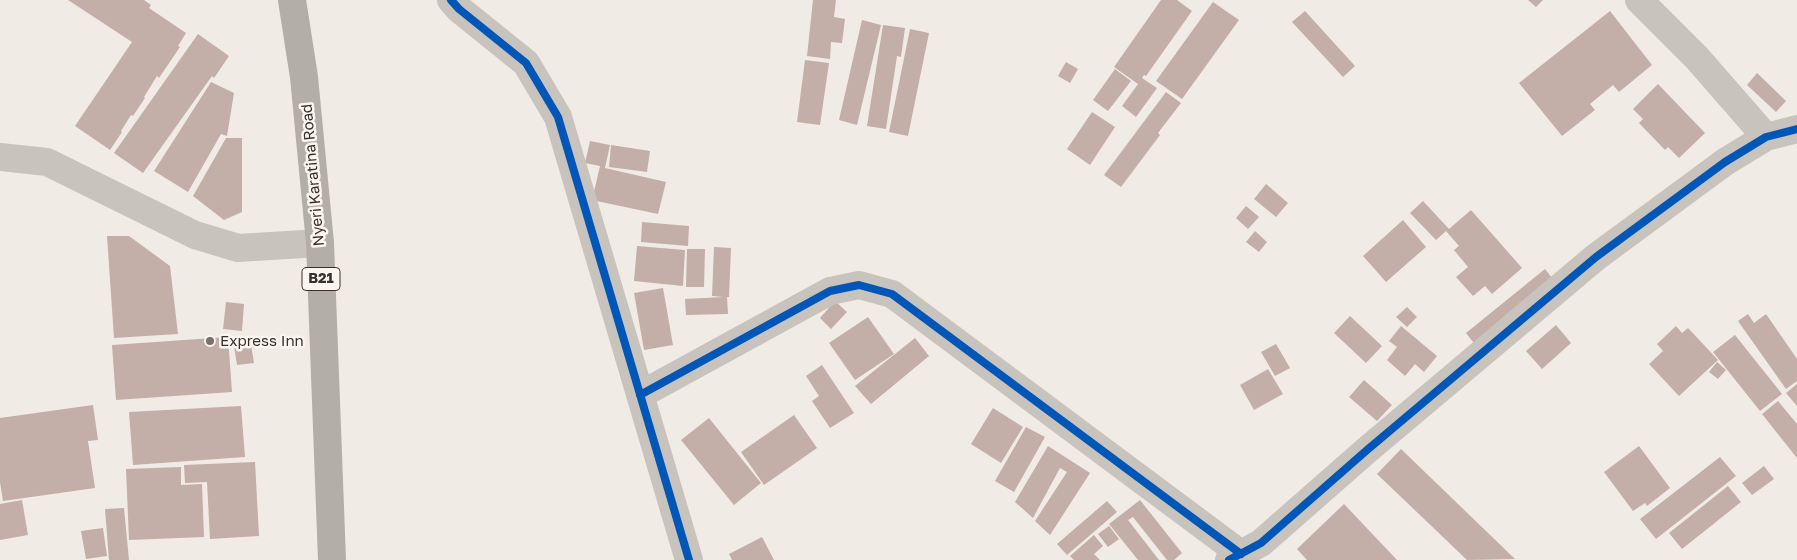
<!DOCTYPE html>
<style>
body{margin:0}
canvas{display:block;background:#f0ebe5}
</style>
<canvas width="1797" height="560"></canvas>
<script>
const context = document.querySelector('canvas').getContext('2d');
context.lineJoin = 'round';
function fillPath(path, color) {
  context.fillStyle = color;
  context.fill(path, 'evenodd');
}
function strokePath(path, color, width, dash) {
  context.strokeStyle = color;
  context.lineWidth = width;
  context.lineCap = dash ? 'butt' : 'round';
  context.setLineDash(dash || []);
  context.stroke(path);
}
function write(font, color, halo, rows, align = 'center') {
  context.font = font + ' "Golos Text",sans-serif';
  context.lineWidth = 5;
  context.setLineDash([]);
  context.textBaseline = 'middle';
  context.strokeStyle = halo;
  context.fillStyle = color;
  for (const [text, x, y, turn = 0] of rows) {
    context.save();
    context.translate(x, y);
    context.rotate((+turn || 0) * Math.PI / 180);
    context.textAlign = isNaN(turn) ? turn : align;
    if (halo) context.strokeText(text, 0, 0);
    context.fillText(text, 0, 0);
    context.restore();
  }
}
fillPath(new Path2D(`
 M68,0H144L151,5L149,8L186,33L178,46L180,47L159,78L157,76L144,97L145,98L133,116L131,115L121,131L122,132L110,150L75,126L132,42Z
 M813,0H836L834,17L845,19L842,43L831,42L830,59L807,56Z
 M1161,0H1177L1192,11L1146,76L1144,75L1142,78L1157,88L1136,117L1122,106L1138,84L1114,67Z
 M1528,0H1543L1536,7Z
 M1213,2L1239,20L1182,99L1156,81Z
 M1305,11L1355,66L1343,77L1292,22Z
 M1610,11L1652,65L1619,92L1613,85L1590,104L1595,110L1562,136L1519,83Z
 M862,20L881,25L857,125L839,120Z
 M883,25L905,28L901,57L897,56L886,129L867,126Z
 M910,29L929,33L908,136L889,132Z
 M198,34L229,56L214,78L212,76L143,173L114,153Z
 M805,60L829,63L820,125L797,122Z
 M1066,62L1078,69L1070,83L1058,76Z
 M1115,69L1131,81L1108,111L1093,100Z
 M1757,73L1786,101L1776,112L1747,85Z
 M211,82L234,93L227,136L221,134L188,192L154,171Z
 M1658,84L1705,133L1679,158L1668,147L1665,150L1639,123L1643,119L1633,109Z
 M1166,92L1181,103L1158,133L1160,135L1121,187L1104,175Z
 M1092,112L1115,127L1090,165L1067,149Z
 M226,138H242V212L224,220L193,196Z
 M590,141L610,145L605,168L666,182L658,214L592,200L600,166L585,163Z
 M611,145L650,151L647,172L609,167Z
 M1266,184L1288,203L1276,217L1254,199Z
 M1423,201L1449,229L1471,210L1522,268L1492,294L1485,286L1473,296L1456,277L1468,267L1454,250L1459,246L1446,231L1436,240L1410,213Z
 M1246,206L1259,217L1248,229L1236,218Z
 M1403,220L1426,247L1386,282L1363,256Z
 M642,222L689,226L688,246L641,242Z
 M1255,231L1267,242L1259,252L1246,242Z
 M107,236H129L170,266L178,334L114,338Z
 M637,246L685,250L683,286L634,281Z
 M714,247L731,248L729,297H727L728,314L686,315L685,299L723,297L712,296Z
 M687,249H705L704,287H686Z
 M1545,269L1556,283L1477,347L1466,333Z
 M663,288L673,345L644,350L634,293Z
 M835,301L847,312L831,329L820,318Z
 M226,302L244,304L242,331L223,329Z
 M1407,307L1417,317L1407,327L1396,317Z
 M1748,314L1754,323L1766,314L1797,359V381L1786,389L1738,321Z
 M1350,316L1382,346L1366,363L1334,333Z
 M868,317L894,354L855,380L829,343Z
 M1556,325L1571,343L1542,369L1526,351Z
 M1401,326L1437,356L1424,372L1415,364L1405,376L1387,360L1397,347L1389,341Z
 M1676,326L1682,333L1688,328L1718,360L1679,396L1649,364L1663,351L1657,344Z
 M1735,335L1782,394L1760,411L1713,352Z
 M228,337L232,392L116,400L112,345Z
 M250,338L254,363L237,365L233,340Z
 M915,338L929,356L871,404L855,386Z
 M1276,344L1290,368L1275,376L1261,352Z
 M1717,362L1726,370L1718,379L1709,372Z
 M822,365L854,413L830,428L812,401L819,396L806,376Z
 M1268,369L1283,394L1254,410L1240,385Z
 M1364,380L1392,405L1377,421L1349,397Z
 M1797,384V406L1786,393Z
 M1778,401L1797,424V458L1762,414Z
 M93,405L98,440L88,441L95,488L3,501L0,482V418Z
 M241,406L245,457L133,465L129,412Z
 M993,408L1023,427L1001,463L971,444Z
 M794,415L817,448L764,485L741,452Z
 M709,418L761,483L734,505L681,440Z
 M1026,427L1045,437L1014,492L995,481Z
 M1048,446L1090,473L1050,535L1035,521L1067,472L1060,468L1033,518L1015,502Z
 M1639,446L1670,488L1647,506L1645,503L1633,511L1604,472Z
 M1401,449L1515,559L1467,560L1377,474Z
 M1720,457L1736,476L1656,539L1640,519Z
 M255,462L259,536L210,539L207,482L185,483L184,465Z
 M1764,466L1774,479L1752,495L1742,483Z
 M181,467V485L202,484L204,537L129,540L126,469Z
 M1728,486L1741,502L1682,549L1669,533Z
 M22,500L28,535L0,540V504Z
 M1140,500L1182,553L1174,560H1167L1133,517L1128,520L1159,560H1138L1109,524Z
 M1107,501L1117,512L1067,555L1057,544Z
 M1344,504L1397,560H1307L1297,549Z
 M124,508L129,560H109L105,509Z
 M1109,526L1119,539L1108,547L1098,534Z
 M103,528L107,556L86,559L81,531Z
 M1094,535L1103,546L1094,554L1100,560H1074L1070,556Z
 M762,537L774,560H732L729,554Z`), '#c3afa7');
strokePath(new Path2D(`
 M451,0L459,9L526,63L558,117L689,560
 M1639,0L1697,58L1766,137
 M0,157L47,162L195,235L238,248L320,243
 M640,395L830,291L859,285L892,294L1241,554
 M1229,560L1261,543L1367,450L1596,257L1725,162L1766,137L1797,129`), '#c9c3be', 28);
strokePath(new Path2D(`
 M292,0L304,77L320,243L332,560`), '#b4aea8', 28);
strokePath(new Path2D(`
 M451,0L459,9L526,63L558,117L689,560
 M640,395L830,291L859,285L892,294L1241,554
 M1229,560L1261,543L1367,450L1596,257L1725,162L1766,137L1797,129`), '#0057b8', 8);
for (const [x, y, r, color] of [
 [210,341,5,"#7a716c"]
]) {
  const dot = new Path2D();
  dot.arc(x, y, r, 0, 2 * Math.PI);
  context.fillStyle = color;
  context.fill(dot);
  strokePath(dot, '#fbf5ee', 2);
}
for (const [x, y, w] of [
 [321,279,38]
]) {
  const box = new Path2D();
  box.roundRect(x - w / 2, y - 11.5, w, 23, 4);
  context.fillStyle = '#fbf5ee';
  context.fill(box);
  strokePath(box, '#3b302b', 1);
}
write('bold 14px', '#3b302b', null, [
 ["B21",321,279]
]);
write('15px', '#3b302b', '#fbf5ee', [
 ["Nyeri Karatina Road",313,175,-95]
]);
write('15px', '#3b302b', '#fbf5ee', [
 ["Express Inn",220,341]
], 'left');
</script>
